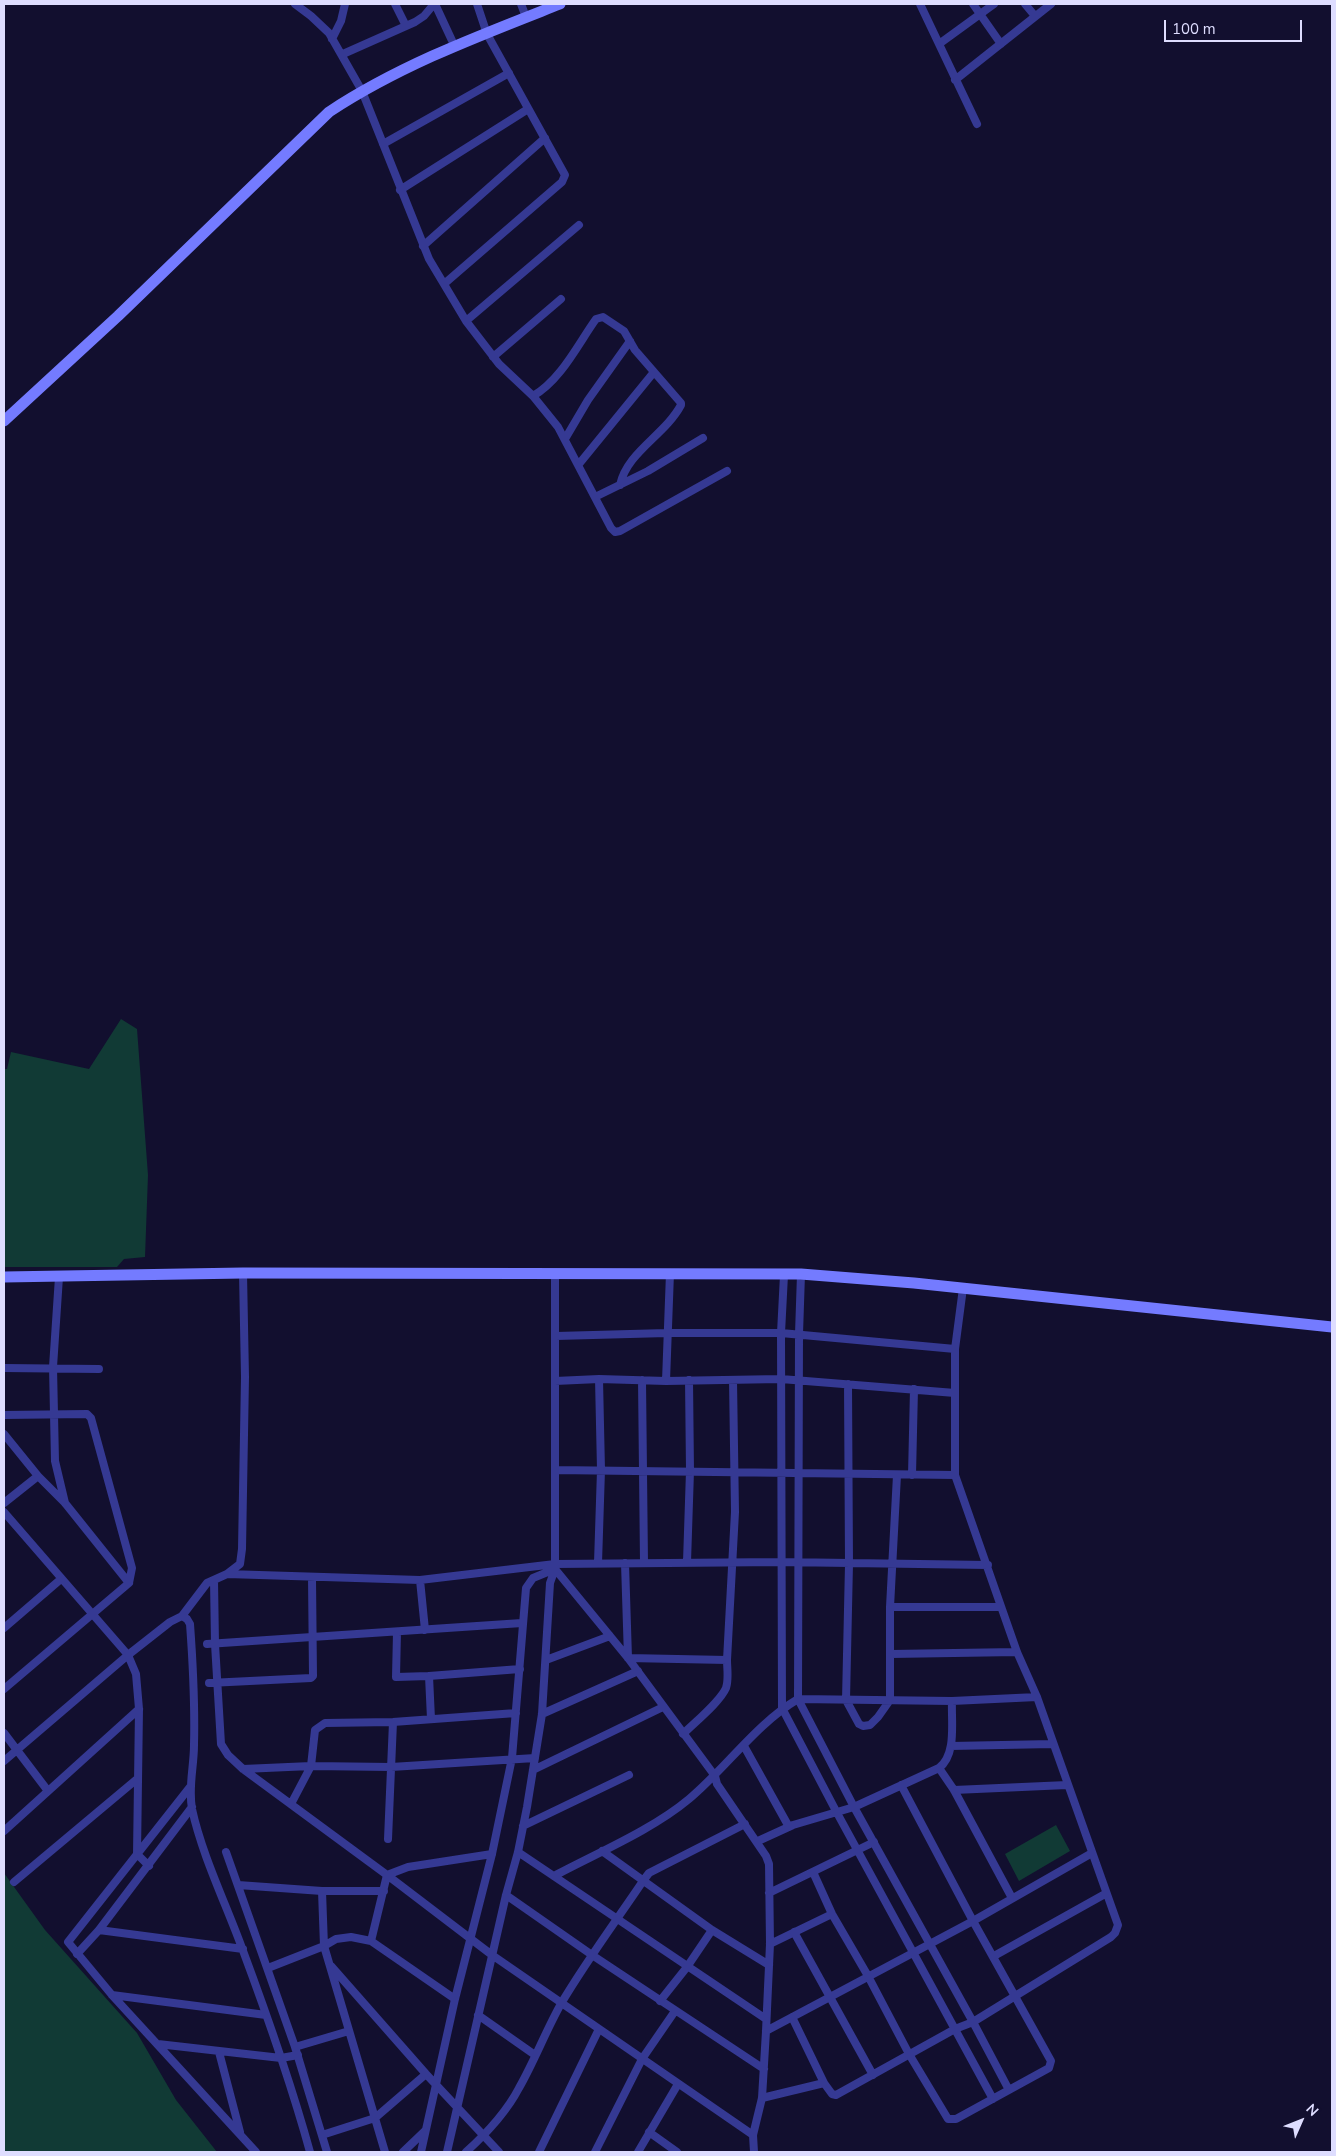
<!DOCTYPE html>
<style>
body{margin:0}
#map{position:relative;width:1336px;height:2156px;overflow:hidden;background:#120f2f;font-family:"Nunito Sans",sans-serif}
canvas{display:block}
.frame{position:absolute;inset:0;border:5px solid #deddff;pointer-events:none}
.north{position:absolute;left:1276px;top:2096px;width:50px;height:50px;-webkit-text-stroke:4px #120f2f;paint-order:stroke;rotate:46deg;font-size:14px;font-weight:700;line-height:20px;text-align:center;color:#deddff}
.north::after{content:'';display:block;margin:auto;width:18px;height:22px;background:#deddff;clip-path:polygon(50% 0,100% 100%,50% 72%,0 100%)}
.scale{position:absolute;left:1164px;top:20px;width:138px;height:22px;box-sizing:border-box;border:2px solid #deddff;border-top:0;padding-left:6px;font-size:15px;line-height:18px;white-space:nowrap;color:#deddff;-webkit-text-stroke:4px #120f2f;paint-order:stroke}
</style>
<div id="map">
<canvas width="1336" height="2156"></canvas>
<div class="frame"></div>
<div class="north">N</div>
<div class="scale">100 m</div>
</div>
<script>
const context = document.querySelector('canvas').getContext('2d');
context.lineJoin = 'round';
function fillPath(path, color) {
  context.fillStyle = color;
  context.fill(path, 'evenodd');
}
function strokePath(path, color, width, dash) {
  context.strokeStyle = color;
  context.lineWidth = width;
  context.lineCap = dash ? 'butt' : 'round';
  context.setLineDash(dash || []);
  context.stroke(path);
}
fillPath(new Path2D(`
 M121,1019L137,1029L148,1175L145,1257L124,1259L117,1267H4V1069H7L11,1052L89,1069Z
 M1056,1825L1070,1851L1019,1881L1005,1854Z
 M4,1873L45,1930L137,2033L176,2100L217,2152H4Z`), '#113a35');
strokePath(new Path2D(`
 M295,4L311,16L329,33L362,91L429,259L466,321L499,364L533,396L558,427L611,528L615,532L620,531L727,471
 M395,4L406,26
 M435,4L455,47
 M521,4L526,17
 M920,4L977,124
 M973,4L1001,44
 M1025,4L1035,16
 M332,39L341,21L345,4
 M939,44L994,4
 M343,54L415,22L424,16L434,4
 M955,80L1051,4
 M383,144L509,73
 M400,190L528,109
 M423,246L545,138
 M444,284L562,182L565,175L487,34L477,4
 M466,321L579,225
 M493,357L561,299
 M533,396C561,380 578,344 596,319L603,317L624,331L635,350L681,403V405C665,435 627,452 620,485
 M565,439L588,400L630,341
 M579,464L654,372
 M595,497L648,471L703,438
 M801,1274L799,1334L798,1699L854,1807L973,2022L1009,2090
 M784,1275L781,1333L782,1708L836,1811L993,2099
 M59,1277L53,1367L55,1461L65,1503
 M556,1336L667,1333H781L955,1349
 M4,1368L99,1369
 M642,1380L644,1563
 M555,1381L599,1379L666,1381L781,1379L955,1393
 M666,1381L670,1273
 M848,1384L849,1564L846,1700L859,1724L863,1726L870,1725L878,1717L890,1700V1607L897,1475
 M4,1415L87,1414L91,1418L132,1568L129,1583L4,1689
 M4,1434L38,1476L65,1503L129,1583
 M555,1470L955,1475
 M912,1475L914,1389
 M4,1503L38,1476
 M4,1512L128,1655L136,1674L139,1709L137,1854L149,1866
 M687,1562L690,1471L689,1380
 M598,1563L601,1470L599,1379
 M625,1563L628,1658L727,1660
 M555,1569L628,1658L715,1776L717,1784L766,1856L769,1864L770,1944L766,2031L762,2098L753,2135L754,2152
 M227,1574L240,1564L242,1549L245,1377L243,1273
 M214,1580L215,1644L221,1744L228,1755L243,1769L387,1875L492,1955L753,2135
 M420,1580L425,1630
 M890,1607H1001
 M182,1616L207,1583L227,1574L420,1580L555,1564L781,1562L988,1565
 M4,1628L61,1579
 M397,1632L396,1677L429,1676
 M207,1644L522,1623
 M891,1654L1017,1652
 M546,1660L610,1636
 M209,1683L311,1678L313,1676L312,1578
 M542,1714L638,1671
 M431,1719L429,1676L520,1669
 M4,1733L48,1791
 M683,1734C695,1722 720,1702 726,1688C729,1679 727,1669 727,1660L735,1512L733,1380
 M744,1746L789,1827
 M951,1746L1053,1744
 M4,1761L128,1655L170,1622L182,1616L187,1619L190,1624C193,1665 195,1705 194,1745C194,1767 188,1787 192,1809C202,1855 226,1904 242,1948C267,2015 291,2083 310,2152
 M939,1768L954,1790L1012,1898
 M243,1769L311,1766L391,1767L535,1758
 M533,1770L663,1707
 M190,1787L68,1942L112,1995L256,2152
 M954,1790L1067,1785
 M291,1804L311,1766L315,1730L325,1723L393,1722L516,1713
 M523,1826L629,1775
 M4,1831L139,1709
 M388,1839L393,1722
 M758,1841L793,1825L854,1807L939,1768C957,1754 951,1722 952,1701
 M602,1851L712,1930L769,1965
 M226,1852L295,2047L327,2152
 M518,1852L766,2019
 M813,1872L832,1914L868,1976L909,2054L948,2119H956L1049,2068L1051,2061L973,1921L901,1785
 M554,1876C597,1853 652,1830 689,1799C726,1768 756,1724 798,1699L952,1701L1037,1697
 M14,1882L137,1779
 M238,1885L322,1891H384
 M322,1891L324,1946L385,2152
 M769,1893L874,1842
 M506,1895L592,1955L764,2069
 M99,1930L243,1949
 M794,1932L873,2075
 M371,1941L387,1875L408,1867L492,1854
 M770,1944L832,1914
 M77,1954L99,1930L192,1807
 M994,1956L1105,1894
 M331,1966L426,2074L499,2152
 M268,1968L324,1946L336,1939L351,1937L371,1941L455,1999
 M112,1995L266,2015
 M660,2001L687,1967L712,1930
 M478,2015L535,2055
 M792,2017L824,2083L832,2094L836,2095L955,2029L973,2022L1111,1937L1115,1933L1118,1925L1037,1697L1017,1652L955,1475V1349L963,1288
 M766,2031L973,1921L1092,1853
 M158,2044L281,2058L298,2055
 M295,2047L349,2031
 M219,2052L240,2132
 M762,2098L824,2083
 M649,2132L677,2152
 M322,2135L375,2118L426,2074
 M403,2152L425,2131
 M421,2152L455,1999L492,1854L512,1758L526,1588L533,1578L555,1569
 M447,2152L506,1895L518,1852L527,1807L542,1714L550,1583L555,1569V1273
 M466,2152C487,2133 506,2113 519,2088C535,2060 546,2030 562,2002C587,1960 616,1921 643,1881L649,1873L745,1824
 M539,2152L599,2029
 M595,2152L642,2059L675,2011
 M638,2152L678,2084`), '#353993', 8);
strokePath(new Path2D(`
 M4,421L118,316L329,112C400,65 481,35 560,4
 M4,1277L243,1273L801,1274L914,1283L1332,1327`), '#747bff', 11);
</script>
